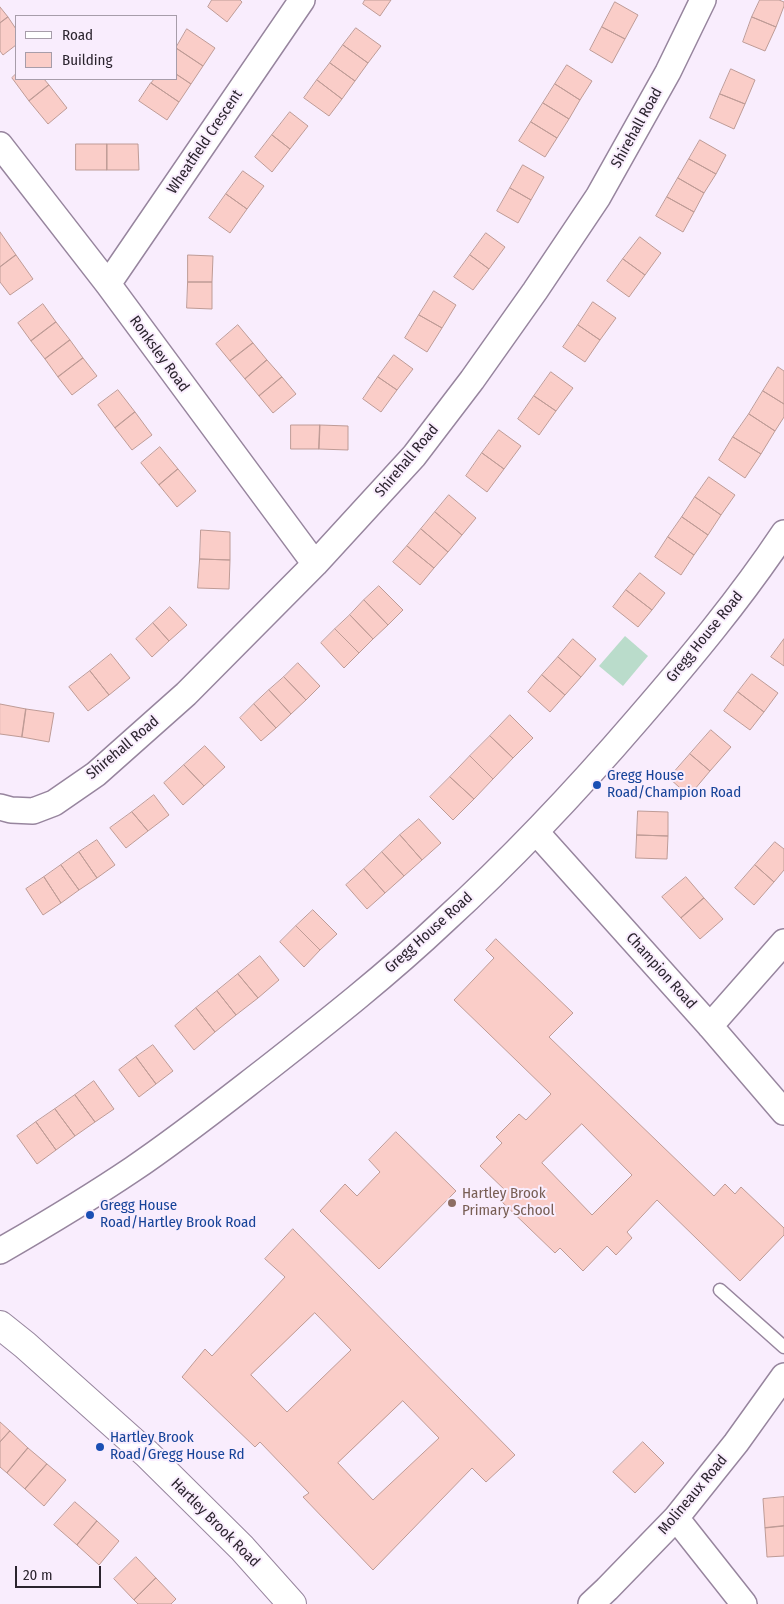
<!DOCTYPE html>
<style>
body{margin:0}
#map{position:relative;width:784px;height:1604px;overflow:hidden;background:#f9edfd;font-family:"Fira Sans Condensed",sans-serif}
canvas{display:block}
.legend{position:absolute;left:15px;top:15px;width:162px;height:65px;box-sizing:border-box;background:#f9edfd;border:1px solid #a79daa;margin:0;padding:6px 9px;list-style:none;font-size:15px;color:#2b242e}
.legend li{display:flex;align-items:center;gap:10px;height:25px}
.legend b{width:25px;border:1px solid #a79daa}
.scale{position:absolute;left:15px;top:1566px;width:86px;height:22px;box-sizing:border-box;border:2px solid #2b242e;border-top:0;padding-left:6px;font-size:15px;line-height:18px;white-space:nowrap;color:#2b242e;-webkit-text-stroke:4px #f9edfd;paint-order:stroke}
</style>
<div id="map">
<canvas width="784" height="1604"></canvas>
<ul class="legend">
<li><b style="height:6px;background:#fff"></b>Road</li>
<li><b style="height:14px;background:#facdc8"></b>Building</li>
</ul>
<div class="scale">20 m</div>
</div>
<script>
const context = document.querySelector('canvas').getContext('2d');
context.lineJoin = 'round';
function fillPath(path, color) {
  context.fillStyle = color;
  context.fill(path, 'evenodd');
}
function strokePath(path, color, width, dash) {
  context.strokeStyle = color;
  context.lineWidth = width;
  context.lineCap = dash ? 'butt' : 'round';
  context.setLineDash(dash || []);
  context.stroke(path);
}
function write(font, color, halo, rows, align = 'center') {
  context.font = font + ' "Fira Sans Condensed",sans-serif';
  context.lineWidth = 4;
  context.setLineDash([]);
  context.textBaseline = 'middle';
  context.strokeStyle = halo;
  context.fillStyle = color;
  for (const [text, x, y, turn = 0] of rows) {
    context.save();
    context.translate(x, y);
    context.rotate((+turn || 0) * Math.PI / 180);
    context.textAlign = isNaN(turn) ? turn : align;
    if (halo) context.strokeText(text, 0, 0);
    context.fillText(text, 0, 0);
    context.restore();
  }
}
fillPath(new Path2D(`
 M625,636L648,656L623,686L599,666Z`), '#badccb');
const building = new Path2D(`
 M212,0H240L242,2L227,22L208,7Z
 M365,0H391L380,16L363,4Z
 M760,0H779L784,2V6L776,27L752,17Z
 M615,2L638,15L625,39L602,27Z
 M0,7L8,17L0,23Z
 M8,17L16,29V45L3,55L0,51V23Z
 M752,17L776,27L765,51L743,42Z
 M602,27L625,39L612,63L590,50Z
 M356,28L381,46L368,63L343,45Z
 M187,29L215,48L203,66L176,48Z
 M343,45L368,63L355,81L330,63Z
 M176,48L203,66L191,84L176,74Z
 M330,63L355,81L342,99L317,80Z
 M567,65L592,81L580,100L555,84Z
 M731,69L755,80L745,104L720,94Z
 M16,74V79H44L49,85L29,101L12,78Z
 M176,74L191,84L179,102L151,83L154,79H176Z
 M317,80L342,99L329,116L304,98Z
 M151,83L179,102L167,120L139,101Z
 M555,84L580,100L569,119L543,103Z
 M49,85L67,108L48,124L29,101Z
 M720,94L745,104L734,129L710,118Z
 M543,103L569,119L557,138L531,122Z
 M290,112L308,126L290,149L272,135Z
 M531,122L557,138L545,157L519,141Z
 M272,135L290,149L272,172L255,157Z
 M700,140L726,155L716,174L689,159Z
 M76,144H107V170H76Z
 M107,144H138L139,170H107Z
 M689,159L716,174L704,193L678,178Z
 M523,165L544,177L531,200L510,188Z
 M243,171L264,186L247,209L226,194Z
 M678,178L704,193L694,212L667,197Z
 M510,188L531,200L518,223L497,211Z
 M226,194L247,209L230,233L209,218Z
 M667,197L694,212L683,232L656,216Z
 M0,232L16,255L0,267Z
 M486,233L505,247L489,269L470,255Z
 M640,237L661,253L645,275L623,259Z
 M16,255L33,279L10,295L0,282V267Z
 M188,255L213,256L212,282H188Z
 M470,255L489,269L473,290L454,277Z
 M623,259L645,275L629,297L607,281Z
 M188,282H212V309L187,308Z
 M434,291L456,305L442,328L419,315Z
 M593,302L616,318L600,340L578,325Z
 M43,304L56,322L31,341L18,323Z
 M419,315L442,328L427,352L405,338Z
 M56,322L70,340L45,359L31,341Z
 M238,325L253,343L230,361L216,344Z
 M578,325L600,340L585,362L563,347Z
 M70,340L83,358L58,377L45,359Z
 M253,343L267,360L245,379L230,361Z
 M394,355L413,369L397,390L378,377Z
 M83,358L97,376L72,395L58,377Z
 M267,360L282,377L259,396L245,379Z
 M778,367L784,371V404L763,391Z
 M551,372L573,388L556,411L534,396Z
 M282,377L296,394L273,413L259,396Z
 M378,377L397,390L381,412L363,399Z
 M118,390L135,412L115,428L98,405Z
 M763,391L784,404V417L775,431L749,414Z
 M534,396L556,411L539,435L518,419Z
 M135,412L152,435L132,450L115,428Z
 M749,414L775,431L761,454L733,437Z
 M291,425H320L319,449H291Z
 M320,425L348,426V450L319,449Z
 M499,430L521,446L504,469L482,453Z
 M733,437L761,454L745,478L719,460Z
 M160,447L178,469L159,485L141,463Z
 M482,453L504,469L487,492L466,476Z
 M178,469L196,491L177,507L159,485Z
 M709,477L735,495L721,515L695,497Z
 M449,495L476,518L462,535L435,512Z
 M695,497L721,515L708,535L682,517Z
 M435,512L462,535L448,552L421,529Z
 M682,517L708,535L694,555L668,537Z
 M421,529L448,552L434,568L407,546Z
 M201,530L230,532V560L200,559Z
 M668,537L694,555L681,575L655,557Z
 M407,546L434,568L420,585L393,562Z
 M200,559L230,560L229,589L198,588Z
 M640,573L665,593L652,610L626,590Z
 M379,586L403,610L388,625L364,600Z
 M626,590L652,610L638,627L613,607Z
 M364,600L388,625L373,639L350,615Z
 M170,607L187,625L169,641L153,623Z
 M350,615L373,639L359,653L335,629Z
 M153,623L169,641L152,657L136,639Z
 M335,629L359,653L344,668L321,643Z
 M573,639L596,659L581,677L558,657Z
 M784,639V666L771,657Z
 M111,654L130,678L109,695L90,671Z
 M558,657L581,677L565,695L542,675Z
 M298,663L320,686L306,700L284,677Z
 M90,671L109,695L88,711L69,687Z
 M752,674L778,693L764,712L738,692Z
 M542,675L565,695L550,712L528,692Z
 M284,677L306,700L291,714L269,690Z
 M269,690L291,714L276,728L254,704Z
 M738,692L764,712L750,730L724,711Z
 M0,704L26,709L22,737L0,734Z
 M254,704L276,728L261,741L240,718Z
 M26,709L54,713L49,742L22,737Z
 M510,715L533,738L513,758L490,736Z
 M711,730L731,747L710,771L690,754Z
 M490,736L513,758L493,779L470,756Z
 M205,746L225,767L204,786L184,765Z
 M690,754L710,771L689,796L669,778Z
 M470,756L493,779L474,799L450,777Z
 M184,765L204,786L183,805L164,783Z
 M450,777L474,799L453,820L430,797Z
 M154,795L169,815L148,831L132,812Z
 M638,811L668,812V836L637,835Z
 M132,812L148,831L126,848L110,828Z
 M419,819L441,843L422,860L400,835Z
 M400,835L422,860L404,876L382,852Z
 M637,835L668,836L667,859L636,858Z
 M97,840L115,865L97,878L79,852Z
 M775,842L784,849V870L774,882L755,865Z
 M79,852L97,878L79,890L61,865Z
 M382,852L404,876L385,893L364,869Z
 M61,865L79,890L61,903L44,877Z
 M755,865L774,882L754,905L735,888Z
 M364,869L385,893L367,909L346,885Z
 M44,877L61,903L43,915L26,889Z
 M686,877L704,898L681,918L662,897Z
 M704,898L723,919L700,939L681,918Z
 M313,910L337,934L320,950L296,926Z
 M296,926L320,950L304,967L280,942Z
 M496,939L573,1013L549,1037L714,1196L725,1184L735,1194L741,1187L784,1228V1235L740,1281L657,1200L627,1232L632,1238L616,1255L607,1246L583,1271L560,1248L555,1253L500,1200L507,1192L480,1166L502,1143L496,1137L519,1114L526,1120L551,1094L454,1000L494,958L486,950ZM582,1124L632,1175L592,1215L542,1163Z
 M260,956L279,980L258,998L238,974Z
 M238,974L258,998L236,1015L217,991Z
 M217,991L236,1015L215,1032L196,1008Z
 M196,1008L215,1032L194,1050L175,1026Z
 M153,1045L173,1071L156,1084L136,1057Z
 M136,1057L156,1084L139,1097L119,1070Z
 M94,1081L114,1109L95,1122L75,1095Z
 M75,1095L95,1122L75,1136L55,1109Z
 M55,1109L75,1136L56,1150L36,1122Z
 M36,1122L56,1150L37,1164L17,1136Z
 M396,1132L456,1191L379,1269L320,1211L345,1184L357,1196L380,1172L369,1160Z
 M293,1229L515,1455L486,1482L472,1468L373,1570L303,1497L309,1493L260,1442L255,1447L182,1377L205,1349L212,1356L285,1277L265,1259ZM315,1313L351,1350L287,1412L251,1375ZM403,1401L439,1438L373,1500L338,1463Z
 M0,1422L10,1431L0,1442Z
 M10,1431L28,1448L7,1473L0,1467V1442Z
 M643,1442L664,1463L635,1493L613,1472Z
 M28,1448L47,1464L25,1489L7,1473Z
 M47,1464L66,1480L44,1506L25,1489Z
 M784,1497V1526L765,1528L763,1499Z
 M75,1502L97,1521L77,1545L54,1525Z
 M97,1521L119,1541L99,1565L77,1545Z
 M784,1526V1556L767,1557L765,1528Z
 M136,1557L156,1578L134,1600L114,1579Z
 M156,1578L176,1599L171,1604H138L134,1600Z`);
fillPath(building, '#facdc8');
strokePath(building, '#be9b96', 1);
const service = new Path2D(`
 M720,1290L784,1347`);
const minor = new Path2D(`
 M0,145L108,284L315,564
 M108,284L302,0
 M0,807L11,810L33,811L54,803L96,774L186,694L315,564L414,456L472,380L535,291L598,197L668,72L703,0
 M536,832L710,1026L784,1112
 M710,1026L784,942
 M0,1251C45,1225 90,1198 133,1169C179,1138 223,1103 267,1069C327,1022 388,974 444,921C513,858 577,790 638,719C689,660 740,599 784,533
 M676,1518L744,1604
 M591,1604L607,1589L676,1518L736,1443L784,1376`);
const tertiary = new Path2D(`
 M0,1325L25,1345L147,1454L242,1548L292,1604`);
strokePath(service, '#97859e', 15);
strokePath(minor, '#97859e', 28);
strokePath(tertiary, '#97859e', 30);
strokePath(service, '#fff', 12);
strokePath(minor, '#fff', 25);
strokePath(tertiary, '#fff', 28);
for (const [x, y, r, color] of [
 [597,785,5,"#1a4fb4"],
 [452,1203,5,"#8d6e63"],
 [90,1215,5,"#1a4fb4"],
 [100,1447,5,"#1a4fb4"]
]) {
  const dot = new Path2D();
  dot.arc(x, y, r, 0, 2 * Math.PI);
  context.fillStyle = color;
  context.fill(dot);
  strokePath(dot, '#f9edfd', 2);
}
write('15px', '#2b242e', '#f9edfd', [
 ["Shirehall Road",637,128,-61],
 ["Wheatfield Crescent",205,142,-56],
 ["Ronksley Road",159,354,54],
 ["Shirehall Road",407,461,-50],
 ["Gregg House Road",705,637,-51],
 ["Shirehall Road",123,748,-40],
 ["Gregg House Road",429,933,-42],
 ["Champion Road",661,971,48],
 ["Molineaux Road",693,1495,-50],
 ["Hartley Brook Road",215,1523,45]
]);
write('15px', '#164399', '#f9edfd', [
 ["Gregg House",607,776],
 ["Road/Champion Road",607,793],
 ["Gregg House",100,1206],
 ["Road/Hartley Brook Road",100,1223],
 ["Hartley Brook",110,1438],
 ["Road/Gregg House Rd",110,1455]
], 'left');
write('15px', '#785e54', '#f9edfd', [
 ["Hartley Brook",462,1194],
 ["Primary School",462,1211]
], 'left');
</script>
